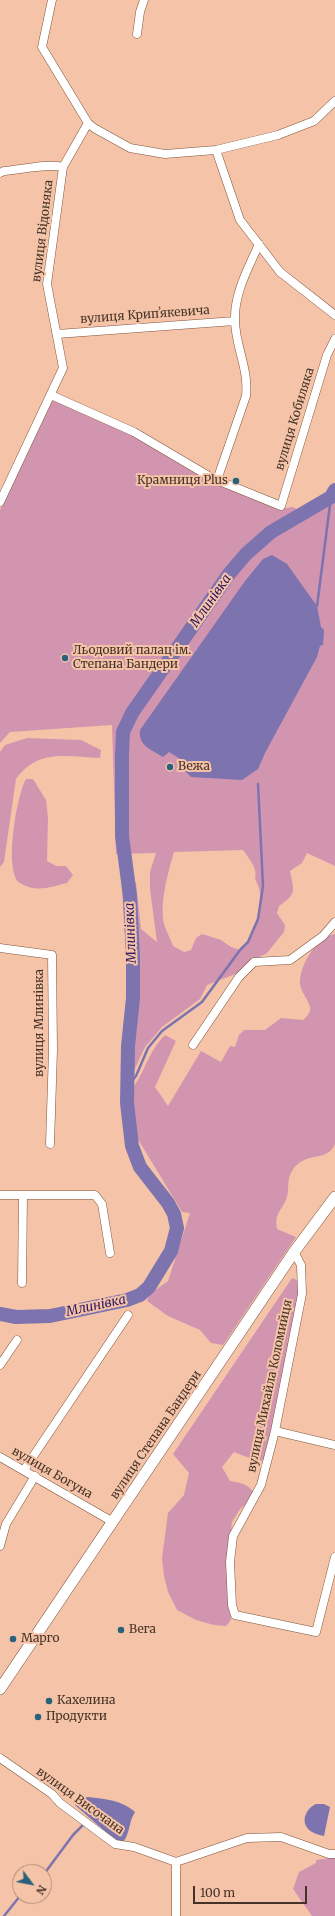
<!DOCTYPE html>
<meta charset="utf-8">
<style>
body{margin:0}
#map{position:relative;width:335px;height:1916px;overflow:hidden;background:#f5c4a8;font-family:Merriweather,serif}
canvas{display:block}
.north{position:absolute;left:12px;top:1864px;width:40px;height:40px;box-sizing:border-box;background:#f5c4a8;border:1px solid #af8a75;border-radius:50%;rotate:122deg;font-size:11px;font-weight:700;line-height:16px;text-align:center;color:#463328}
.north::after{content:'';display:block;margin:auto;width:14px;height:18px;background:#28617b;clip-path:polygon(50% 0,100% 100%,50% 72%,0 100%)}
.scale{position:absolute;left:193px;top:1886px;width:114px;height:18px;box-sizing:border-box;border:2px solid #463328;border-top:0;padding-left:5px;font-size:12px;line-height:14px;white-space:nowrap;color:#463328;-webkit-text-stroke:3px #f5c4a8;paint-order:stroke}
</style>
<div id="map">
<canvas width="335" height="1916"></canvas>
<div class="north">N</div>
<div class="scale">100 m</div>
</div>
<script>
const context = document.querySelector('canvas').getContext('2d');
context.lineJoin = 'round';
function fillPath(path, color) {
  context.fillStyle = color;
  context.fill(path, 'evenodd');
}
function strokePath(path, color, width, dash) {
  context.strokeStyle = color;
  context.lineWidth = width;
  context.lineCap = dash ? 'butt' : 'round';
  context.setLineDash(dash || []);
  context.stroke(path);
}
function write(font, color, halo, rows, align = 'center') {
  context.font = font + ' Merriweather,serif';
  context.lineWidth = 4;
  context.setLineDash([]);
  context.textBaseline = 'middle';
  context.strokeStyle = halo;
  context.fillStyle = color;
  for (const [text, x, y, turn = 0] of rows) {
    context.save();
    context.translate(x, y);
    context.rotate((+turn || 0) * Math.PI / 180);
    context.textAlign = isNaN(turn) ? turn : align;
    if (halo) context.strokeText(text, 0, 0);
    context.fillText(text, 0, 0);
    context.restore();
  }
}
fillPath(new Path2D(`
 M53,400L135,437L282,509L292,507L300,510L335,493V866L307,853L302,863L290,871C294,891 297,894 279,906L277,913L285,925L284,932L267,953L254,960L238,973L207,985L200,999L162,1027L145,1047L131,1077V1044L137,1005L129,997L121,876H132L136,883L141,929L157,942L150,889V872L156,853L116,854L112,725L10,732L0,743V510ZM243,850C249,859 258,868 255,879C257,883 260,889 260,893C262,913 254,937 240,950L231,947L221,940L202,934L196,938L191,950L184,952L173,946C170,937 164,928 163,919C161,897 168,873 174,852Z
 M27,738L81,740L101,750L100,758C66,757 39,748 16,779L4,862L0,867V752L5,745Z
 M26,779H33L46,800L48,818L47,861L56,866H66L73,875L67,883C51,887 35,893 20,883C3,872 17,794 26,779Z
 M335,934V1144C327,1164 303,1149 291,1173C287,1180 289,1190 287,1197C283,1210 274,1212 277,1229L296,1237L223,1345L211,1343L200,1330L168,1316L147,1301L150,1294L168,1281L190,1213L182,1212L136,1136L132,1089C145,1072 149,1050 165,1035L176,1041L155,1087L168,1106L201,1051L221,1062L230,1046L235,1047L239,1035L244,1030H265L281,1018L303,1020C307,1016 311,1013 310,1007C308,999 301,992 300,984C299,966 316,937 335,934Z
 M292,1278L301,1282L265,1460L257,1461L234,1452L222,1467L230,1481C242,1483 250,1484 255,1496L240,1509L232,1522L228,1559L231,1620L226,1626L214,1625L196,1620L177,1610L168,1592L164,1576L162,1558L168,1513L184,1495L189,1473L173,1454Z
 M329,1858H335V1916H312L293,1889L299,1872L316,1863V1860Z`), '#d195b0');
fillPath(new Path2D(`
 M272,555L287,564L317,606L321,627L324,630L323,645L320,646L317,657L265,753L258,769L242,780L191,777L182,768L185,762L169,752L163,757C152,750 138,746 140,730L245,581L263,559Z
 M88,1797C105,1799 122,1800 135,1812C129,1821 130,1832 124,1841H116L75,1805L80,1799Z
 M316,1804H324L330,1807L324,1836C320,1835 315,1834 312,1832C299,1824 305,1809 316,1804Z`), '#7d73af');
strokePath(new Path2D(`
 M317,606L331,497
 M127,1087L136,1076L148,1048L162,1031L202,1002L240,950L248,942L258,919L263,886L258,784
 M44,1874L73,1835L84,1824
 M4,1916L20,1896`), '#7d73af', 2.5);
strokePath(new Path2D(`
 M0,1314L16,1317L50,1316L127,1300L140,1295L149,1287L171,1251L177,1228L174,1214L168,1203L140,1167L132,1146L127,1103L128,1046L133,998V957L130,896L122,836V755L123,732L132,713L229,574L246,554L271,532L331,497L335,490`), '#7d73af', 14);
const minor = new Path2D(`
 M52,0L42,47L88,123L94,128L130,148L165,154L216,150L278,135L314,121L335,101
 M137,34L140,12L144,0
 M216,150L240,220L280,272L335,315
 M0,173L4,171C20,170 48,163 63,167
 M57,334L235,321
 M51,395L134,432L212,478L281,506L327,355L335,339
 M217,480L246,396C249,368 235,346 235,320C234,293 249,267 259,244
 M0,502L63,368L47,284L63,167L88,123
 M0,948L52,955L53,1050L50,1144
 M193,1045L239,977L254,962L290,960L323,936L335,922
 M0,1195H95L102,1204L110,1253
 M294,1252L301,1265L302,1294L275,1431L261,1485L233,1536L230,1562L232,1605L235,1615L316,1632L335,1557
 M22,1283L23,1195
 M0,1365L17,1340
 M275,1431L335,1445
 M0,1457L113,1522
 M24,1470L128,1315
 M0,1546L6,1524L35,1476
 M0,1758L52,1794L60,1803L115,1844L134,1847L176,1862L247,1838L281,1837L329,1854H335
 M176,1862V1916`);
const secondary = new Path2D(`
 M0,1689L294,1252L335,1197`);
strokePath(minor, '#7e543b', 9);
strokePath(secondary, '#7e543b', 12);
strokePath(minor, '#fff', 8);
strokePath(secondary, '#fff', 11);
for (const [x, y, r, color] of [
 [236,481,4,"#28617b"],
 [65,658,4,"#28617b"],
 [170,767,4,"#28617b"],
 [121,1630,4,"#28617b"],
 [13,1639,4,"#28617b"],
 [49,1701,4,"#28617b"],
 [38,1717,4,"#28617b"]
]) {
  const dot = new Path2D();
  dot.arc(x, y, r, 0, 2 * Math.PI);
  context.fillStyle = color;
  context.fill(dot);
  strokePath(dot, '#f5c4a8', 1.5);
}
write('12px', '#463328', '#f5c4a8', [
 ["вулиця Відоняка",43,231,-83],
 ["вулиця Крипʼякевича",145,315,-4],
 ["вулиця Кобиляка",295,419,-73],
 ["вулиця Млинівка",40,1023,-90],
 ["вулиця Михайла Коломийця",270,1386,-78],
 ["вулиця Степана Бандери",156,1435,-56],
 ["вулиця Богуна",52,1473,30],
 ["вулиця Височана",80,1801,36]
]);
write('12px', '#463328', '#f5c4a8', [
 ["Крамниця Plus",228,481,"right"],
 ["Льодовий палац ім.",73,651],
 ["Степана Бандери",73,665],
 ["Вежа",178,767],
 ["Вега",129,1630],
 ["Марго",21,1639],
 ["Кахелина",57,1701],
 ["Продукти",46,1717]
], 'left');
write('italic 13px', '#2e1860', '#f5c4a8', [
 ["Млинівка",211,601,-55],
 ["Млинівка",131,933,-92],
 ["Млинівка",96,1306,-12]
]);
</script>
